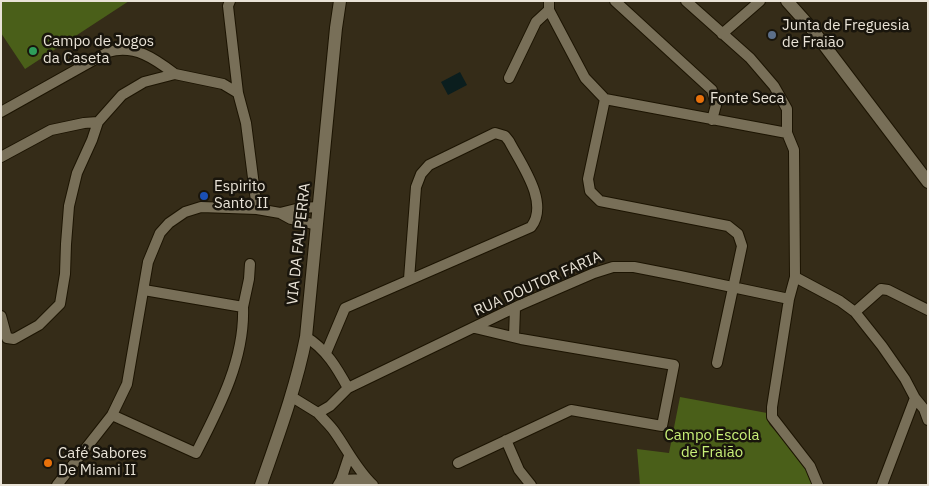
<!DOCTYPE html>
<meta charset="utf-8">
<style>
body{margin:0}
#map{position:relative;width:929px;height:486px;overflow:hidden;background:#352c18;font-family:"IBM Plex Sans",sans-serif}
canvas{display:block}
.frame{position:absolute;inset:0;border:2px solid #e9e3d7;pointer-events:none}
</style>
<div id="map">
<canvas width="929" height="486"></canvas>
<div class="frame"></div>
</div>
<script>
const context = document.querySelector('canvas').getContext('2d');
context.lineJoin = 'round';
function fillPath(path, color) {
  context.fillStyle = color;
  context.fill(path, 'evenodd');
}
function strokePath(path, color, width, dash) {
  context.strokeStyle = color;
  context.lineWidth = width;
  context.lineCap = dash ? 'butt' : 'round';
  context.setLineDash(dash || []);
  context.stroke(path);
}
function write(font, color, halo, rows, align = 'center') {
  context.font = font + ' "IBM Plex Sans",sans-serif';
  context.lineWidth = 5;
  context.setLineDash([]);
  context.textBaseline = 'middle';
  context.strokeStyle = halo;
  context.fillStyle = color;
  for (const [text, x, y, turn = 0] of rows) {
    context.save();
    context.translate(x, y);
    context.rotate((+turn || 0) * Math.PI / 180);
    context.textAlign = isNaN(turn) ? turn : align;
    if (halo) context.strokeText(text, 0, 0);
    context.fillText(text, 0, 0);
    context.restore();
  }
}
fillPath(new Path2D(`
 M1,1H129L25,69L1,33Z
 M680,397L767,413L769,424L808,467L816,485H640L637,449L669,453Z`), '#4a5f19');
fillPath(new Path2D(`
 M460,72L467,85L448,95L441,82Z`), '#0b1e1e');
const street = new Path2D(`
 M230,1L228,6L238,93
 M549,1V10L585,78L605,99L787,133
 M615,1L712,90L716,105L712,120
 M686,1L750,58L774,86L787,109V133L794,150L795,277L789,299L772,407V417L810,466L818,485
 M722,34L760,1
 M509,78L536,22L549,10
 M605,99L588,179L590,191L600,201L728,226L738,234L742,246L717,363
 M1,112L108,52C135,44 155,59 175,74
 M1,157L51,130L84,123L98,122
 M280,213L291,219L317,225
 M795,277L840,301L855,312L882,346L905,379L915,398L924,409L928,420
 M243,307L249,279L250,264
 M855,312L881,289L888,290L928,310
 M1,316L7,338L14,339L39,325L60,304L65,274L66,244L69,206L77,173L92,140L98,122L122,95L144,82L175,74L223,84L238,93L246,123L257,209
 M306,337C326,349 337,368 348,388L520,305L594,273L613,267H634L680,276L789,299
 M514,337L515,308
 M326,353L345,308L531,227C550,203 521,164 509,141L505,136L495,133L429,165L421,174L416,187L409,279
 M292,397L318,413L330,406L348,388
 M318,413C323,419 329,424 334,431C347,449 356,469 373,485
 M112,415L196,453C219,408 245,359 243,307L144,290
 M506,440L519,470L531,485
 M458,463L571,410L662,426L674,365L521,339L475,328
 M341,480L349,456
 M57,485L112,415L127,384L148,262L160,233L169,223L185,212L201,207L257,209L280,213L300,208L319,207
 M338,485L341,480L366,479
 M882,485L915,398`);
const secondary = new Path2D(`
 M787,1L812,29L928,182
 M261,485C278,436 296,388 306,337L336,28L340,1`);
strokePath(street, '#1c1402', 12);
strokePath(secondary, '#1c1402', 14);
strokePath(street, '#786f58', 10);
strokePath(secondary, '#786f58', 12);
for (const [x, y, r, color] of [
 [772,35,5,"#5c6f8a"],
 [33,51,5,"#2e9e5b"],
 [700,99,5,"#e8710a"],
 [204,196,5,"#1a4fb4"],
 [48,463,5,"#e8710a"]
]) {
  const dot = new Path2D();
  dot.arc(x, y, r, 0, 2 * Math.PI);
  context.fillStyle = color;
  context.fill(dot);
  strokePath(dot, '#19150c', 2);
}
write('15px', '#e9e3d7', '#19150c', [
 ["Junta de Freguesia",782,26],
 ["de Fraião",782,43],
 ["Campo de Jogos",43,42],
 ["da Caseta",43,59],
 ["Fonte Seca",710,99],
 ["Espirito",214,187],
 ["Santo II",214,204],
 ["Café Sabores",58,454],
 ["De Miami II",58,471]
], 'left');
write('15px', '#e9e3d7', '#19150c', [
 ["VIA DA FALPERRA",299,244,-84],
 ["RUA DOUTOR FARIA",538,284,-24]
]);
write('15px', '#c8f078', '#19150c', [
 ["Campo Escola",712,436],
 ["de Fraião",712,453]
]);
</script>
